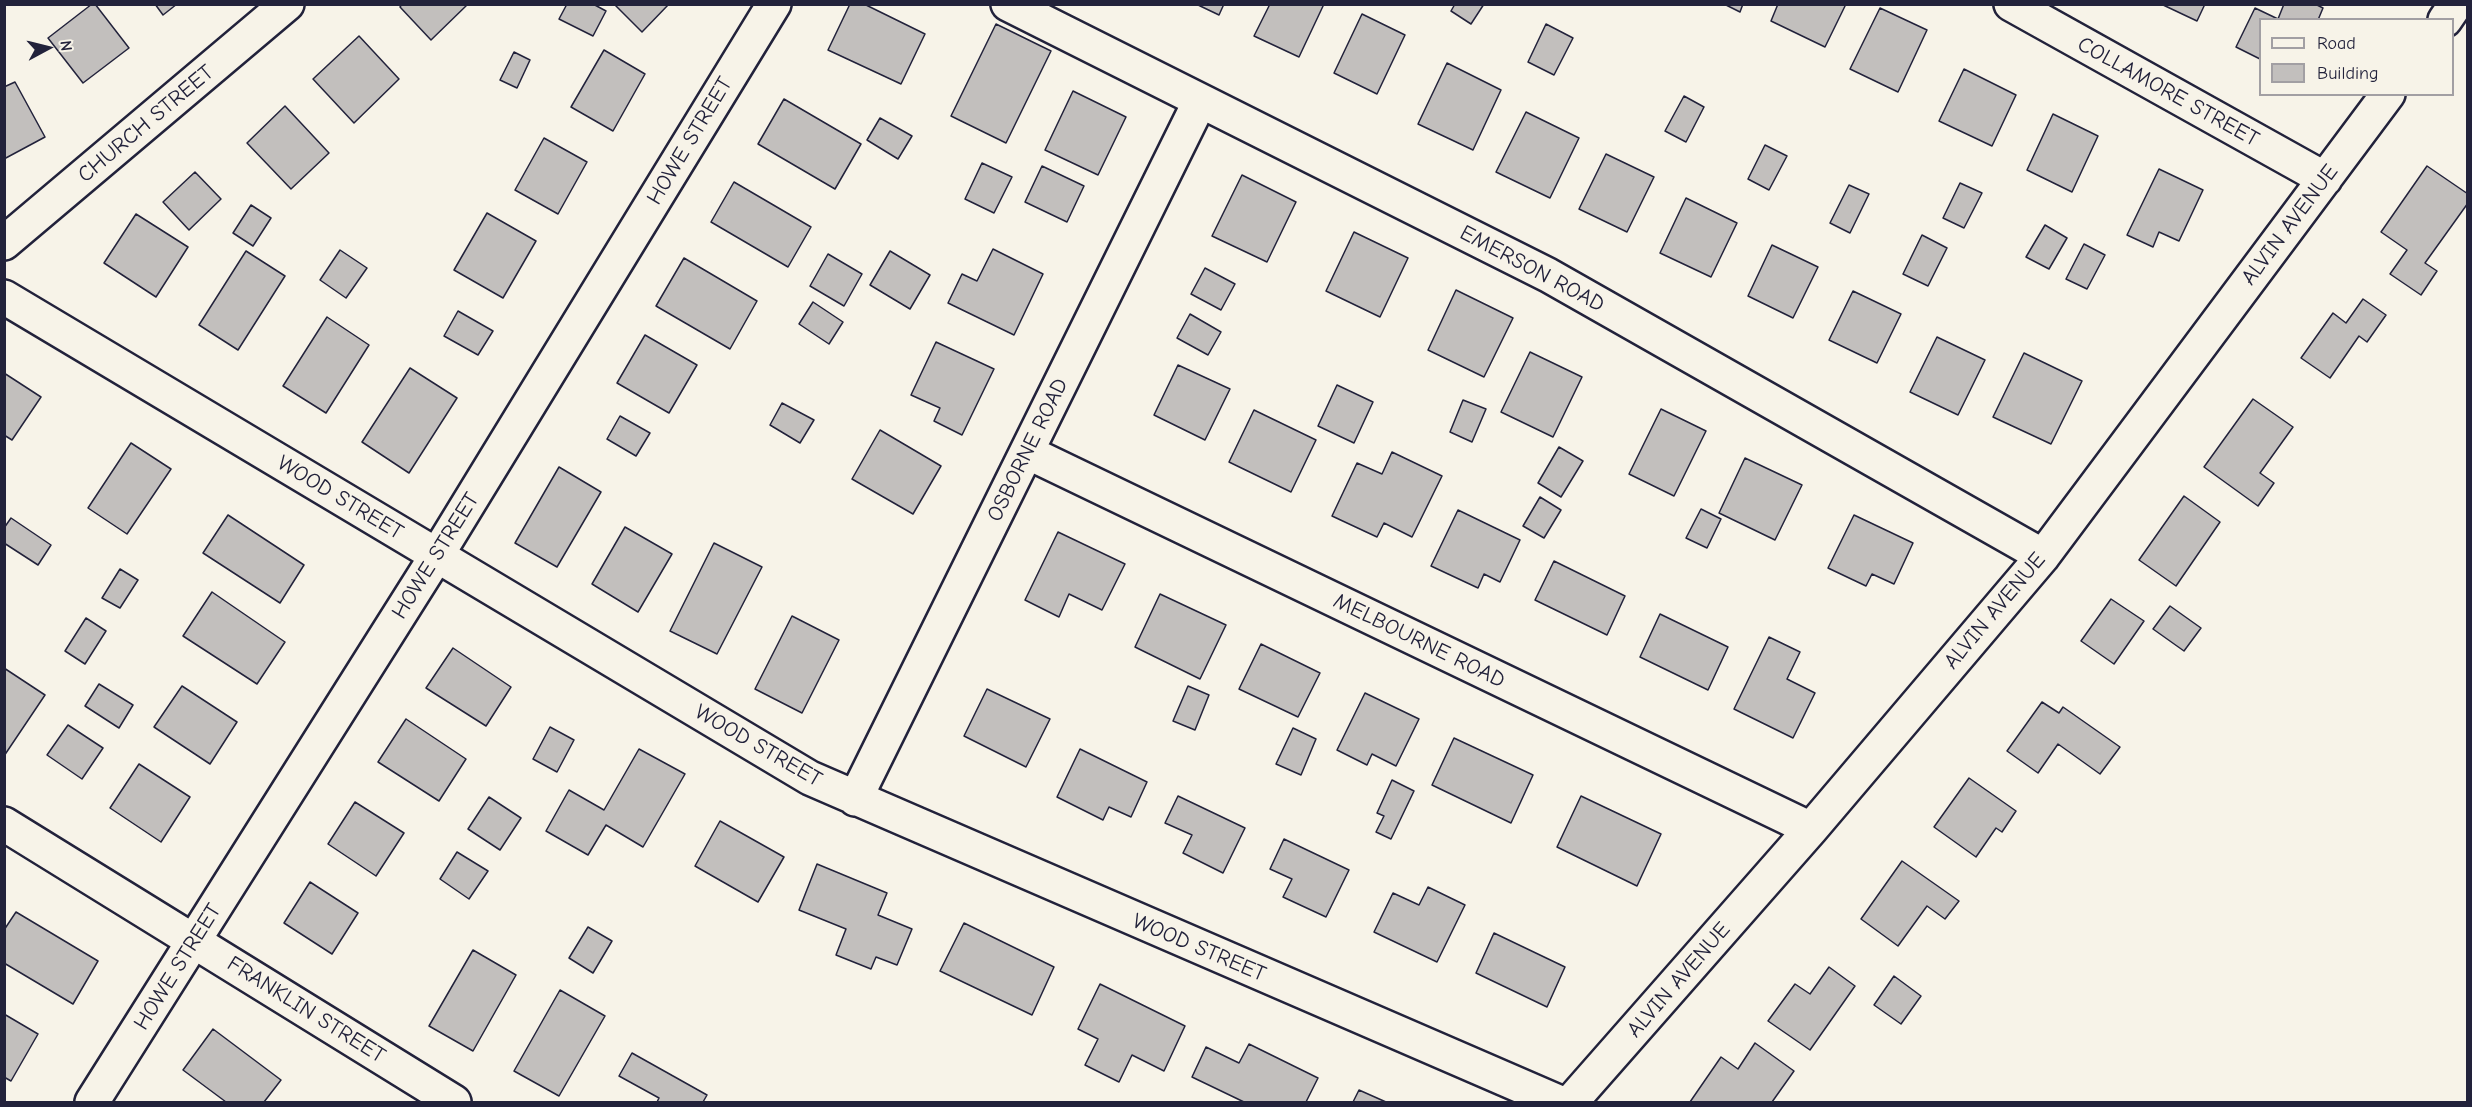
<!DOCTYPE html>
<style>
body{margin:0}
#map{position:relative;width:2472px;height:1107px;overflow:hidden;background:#f7f3e8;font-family:"Comic Neue",sans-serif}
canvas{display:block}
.frame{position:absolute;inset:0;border:6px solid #22223b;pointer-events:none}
.legend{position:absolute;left:2259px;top:18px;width:195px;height:78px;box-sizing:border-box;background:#f7f3e8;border:2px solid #a29fa3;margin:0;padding:8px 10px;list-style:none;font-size:18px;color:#22223b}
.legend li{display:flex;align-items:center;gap:12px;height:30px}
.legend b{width:30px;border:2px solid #a29fa3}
.north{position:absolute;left:18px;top:18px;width:60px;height:60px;-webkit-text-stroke:4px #f7f3e8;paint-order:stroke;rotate:83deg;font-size:16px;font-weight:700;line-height:24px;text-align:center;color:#22223b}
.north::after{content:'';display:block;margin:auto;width:21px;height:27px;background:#22223b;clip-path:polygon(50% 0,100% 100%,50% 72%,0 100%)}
</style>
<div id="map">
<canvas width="2472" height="1107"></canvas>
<div class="frame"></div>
<ul class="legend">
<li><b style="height:8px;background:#f7f3e8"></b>Road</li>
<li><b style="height:16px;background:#c2bfbd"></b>Building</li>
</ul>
<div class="north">N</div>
</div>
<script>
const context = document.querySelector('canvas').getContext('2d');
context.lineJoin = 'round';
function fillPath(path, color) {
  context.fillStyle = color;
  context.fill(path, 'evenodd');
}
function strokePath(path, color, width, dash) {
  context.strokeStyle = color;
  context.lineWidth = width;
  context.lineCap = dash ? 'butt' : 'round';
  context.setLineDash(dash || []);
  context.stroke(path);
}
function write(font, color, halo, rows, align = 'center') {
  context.font = font + ' "Comic Neue",sans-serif';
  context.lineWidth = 5;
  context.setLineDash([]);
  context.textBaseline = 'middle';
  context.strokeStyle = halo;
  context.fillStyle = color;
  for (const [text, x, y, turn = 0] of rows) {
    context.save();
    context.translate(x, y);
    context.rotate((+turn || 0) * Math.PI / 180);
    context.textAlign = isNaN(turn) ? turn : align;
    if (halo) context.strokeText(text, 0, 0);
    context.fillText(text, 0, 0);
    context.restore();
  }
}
const building = new Path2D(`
 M92,4H95L129,48L83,83L48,38Z
 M155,4H177L163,15Z
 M402,4H468L431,40L400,7Z
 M567,4H593L606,11L593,36L559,19Z
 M614,4H669L642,32Z
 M850,4H864L925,34L901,84L828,50Z
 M1196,4H1224L1219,15Z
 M1270,4H1324L1299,57L1254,36Z
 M1455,4H1484L1471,24L1451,11Z
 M1724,4H1743L1740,12Z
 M1778,4H1846L1825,47L1771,21Z
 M2161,4H2205L2197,21Z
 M2284,4H2315L2323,8L2318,20H2260V59L2236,47L2255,8L2278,19Z
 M1880,8L1927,30L1898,92L1850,69Z
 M1362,14L1405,35L1377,94L1334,73Z
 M996,24L1051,51L1006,143L951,116Z
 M1546,24L1573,38L1554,75L1528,62Z
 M359,36L399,79L354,123L313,79Z
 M604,50L645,74L613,131L571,107Z
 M514,52L530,60L517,88L500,80Z
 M1447,63L1501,90L1473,150L1418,124Z
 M1964,69L2016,95L1992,146L1939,121Z
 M15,82L45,137L4,159V87Z
 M1073,91L1126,117L1098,175L1045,150Z
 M1684,96L1704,107L1686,142L1665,131Z
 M784,99L861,144L835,189L758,144Z
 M285,106L329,153L291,189L247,143Z
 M1526,112L1579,138L1550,198L1496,172Z
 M2053,114L2098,136L2072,192L2027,170Z
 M880,118L912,136L898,159L867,140Z
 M544,138L587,162L558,214L515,190Z
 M1765,145L1787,156L1769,190L1748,179Z
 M1606,154L1654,177L1627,232L1579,209Z
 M982,163L1012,177L994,213L965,199Z
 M1042,166L1084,186L1067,222L1025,202Z
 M2427,166L2468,194V203L2425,263L2437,271L2421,295L2390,274L2407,250L2381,232Z
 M2159,169L2203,190L2179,241L2159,232L2153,247L2127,235Z
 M195,172L221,199L189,230L163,202Z
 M1242,175L1296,202L1267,262L1212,236Z
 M734,182L811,227L788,267L711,222Z
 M1960,183L1982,193L1964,228L1943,218Z
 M1849,185L1869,194L1850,233L1830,223Z
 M1686,198L1737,223L1711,277L1660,253Z
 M251,205L271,218L253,246L233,233Z
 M487,213L536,241L503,298L454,270Z
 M136,214L188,247L156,297L104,263Z
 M2045,225L2067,238L2049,269L2026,257Z
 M1354,232L1408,258L1380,317L1326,291Z
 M1922,235L1947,248L1928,286L1903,274Z
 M2084,244L2105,255L2087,289L2066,279Z
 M1772,245L1818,267L1793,318L1748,296Z
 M993,249L1043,274L1014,335L948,303L962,274L977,281Z
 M340,250L367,268L346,298L320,280Z
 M246,251L285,276L238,350L199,325Z
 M890,251L930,275L910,309L870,285Z
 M828,254L862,274L844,306L810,286Z
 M684,258L757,301L730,349L656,306Z
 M1205,268L1235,284L1221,310L1191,294Z
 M1456,290L1513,318L1484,377L1428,350Z
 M1853,291L1901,314L1877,363L1829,340Z
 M2363,299L2386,315L2367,342L2359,336L2330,378L2301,358L2333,313L2346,323Z
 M813,302L843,322L829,344L799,324Z
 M458,311L493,331L478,355L444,336Z
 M1190,314L1221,332L1208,355L1177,338Z
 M327,317L369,345L326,413L283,386Z
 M645,335L697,365L669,413L617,383Z
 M1937,337L1985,360L1958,415L1910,392Z
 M936,342L994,369L962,435L934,421L940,408L911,395Z
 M1530,352L1582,377L1553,437L1501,412Z
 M2024,353L2082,381L2051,444L1993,417Z
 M1178,365L1230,389L1205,440L1154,415Z
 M410,368L457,398L409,473L362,442Z
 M4,373L41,397L12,440L4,435Z
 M1337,385L1373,402L1354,443L1318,426Z
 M2253,399L2293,427L2260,473L2274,483L2258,506L2204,467Z
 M1463,400L1486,409L1472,442L1450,432Z
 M782,403L814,420L800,443L770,425Z
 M1661,409L1706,431L1674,496L1629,474Z
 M1254,410L1316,440L1291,492L1229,462Z
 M620,416L650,433L636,456L607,439Z
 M880,430L941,466L913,514L852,479Z
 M131,443L171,469L127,534L88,508Z
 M1559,447L1583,461L1561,497L1538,483Z
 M1392,452L1442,476L1412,537L1384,523L1377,537L1332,516L1357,463L1382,474Z
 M1745,458L1802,485L1775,540L1719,513Z
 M559,467L601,492L557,567L515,543Z
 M2184,496L2220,522L2176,586L2139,560Z
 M1540,497L1561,510L1544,538L1523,526Z
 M1701,509L1721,519L1707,548L1686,538Z
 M1458,510L1520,540L1500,582L1484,574L1478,588L1431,566Z
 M228,515L304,565L280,603L203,553Z
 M1854,515L1913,543L1894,584L1872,574L1866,586L1828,568Z
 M11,518L51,545L38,565L4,543V528Z
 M625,527L672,554L638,612L592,584Z
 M1058,532L1125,564L1102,610L1069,594L1059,617L1025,600Z
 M714,543L762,567L717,654L670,631Z
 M1554,561L1625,596L1607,635L1535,600Z
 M120,569L138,580L120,608L102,598Z
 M212,592L285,642L257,684L183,636Z
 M1160,594L1226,625L1200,679L1135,647Z
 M2111,599L2144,621L2114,664L2081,641Z
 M2170,606L2201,628L2184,651L2153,629Z
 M1660,614L1728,647L1708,690L1640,657Z
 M792,616L839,640L802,713L755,689Z
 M86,618L106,631L85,664L65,651Z
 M1769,637L1800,652L1787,679L1815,693L1793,738L1734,709Z
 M1261,644L1320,673L1298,717L1239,689Z
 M453,648L511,687L486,726L426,688Z
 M4,668L45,695L4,756Z
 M99,684L133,705L119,728L85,706Z
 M182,686L237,722L210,764L154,727Z
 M1188,686L1209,695L1195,730L1173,721Z
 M987,689L1050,719L1026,767L964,736Z
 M1365,693L1419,719L1396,766L1372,754L1367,765L1337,750Z
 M2042,702L2059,713L2063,707L2120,747L2100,774L2058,744L2038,773L2007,751Z
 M406,719L466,759L439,801L378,762Z
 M68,725L103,748L82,779L47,755Z
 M550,727L574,740L557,772L533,759Z
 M1293,728L1316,739L1301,775L1276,764Z
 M1454,738L1533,775L1511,823L1432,785Z
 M639,749L685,774L643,847L606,825L588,855L546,831L569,790L604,810Z
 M1080,749L1147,782L1131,817L1109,807L1103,820L1057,797Z
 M139,764L190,797L161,842L110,808Z
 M1969,778L2016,811L2002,832L1996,828L1976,857L1934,827Z
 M1392,780L1414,791L1391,839L1376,832L1384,816L1377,813Z
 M1178,796L1245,828L1223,873L1183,853L1192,835L1165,823Z
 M1581,796L1661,834L1637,886L1557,847Z
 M489,797L521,818L500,850L468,829Z
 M355,802L404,833L376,876L328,844Z
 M720,821L784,857L758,902L695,866Z
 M1284,839L1349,870L1326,917L1283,897L1292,879L1270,869Z
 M457,852L488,871L469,899L440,879Z
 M1902,861L1959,901L1945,919L1927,906L1898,946L1861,919Z
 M817,864L887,893L878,915L912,929L897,965L876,957L871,969L836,955L846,929L799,910Z
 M310,882L358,913L332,954L284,923Z
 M1428,887L1465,905L1437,962L1374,932L1393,893L1419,905Z
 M16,912L98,961L73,1004L4,963V930Z
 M964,923L1054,967L1032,1015L940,971Z
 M588,927L612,941L593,973L569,958Z
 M1494,933L1565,967L1547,1007L1476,973Z
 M473,950L516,975L473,1051L429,1026Z
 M1829,967L1855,986L1810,1050L1768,1021L1795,984L1810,994Z
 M1894,976L1921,996L1901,1024L1874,1005Z
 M1100,984L1185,1026L1164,1071L1132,1055L1119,1082L1085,1065L1098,1039L1078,1029Z
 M560,990L605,1016L559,1096L514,1071Z
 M4,1014L38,1034L11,1081L4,1077Z
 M213,1029L281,1080L264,1102H226L183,1070Z
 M1755,1043L1794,1071L1772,1102H1690L1721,1057L1738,1069Z
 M1249,1044L1318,1078L1306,1102H1244L1192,1077L1206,1047L1239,1063Z
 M632,1053L707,1095L703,1102H657L659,1098L619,1076Z
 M1359,1090L1386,1102H1353Z`);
fillPath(building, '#c2bfbd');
strokePath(building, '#22223b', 1.5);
const minor = new Path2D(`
 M1008,4L1548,275L2043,556
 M2011,4L2325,179
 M2445,20L2456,4
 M4,243L287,4
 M4,297L810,778L1558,1102
 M1027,452L1811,829
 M855,799L1200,101
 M4,824L454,1102
 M92,1102L437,555L774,4
 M1571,1102L1811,829L2043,556L2388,94`);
strokePath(minor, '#22223b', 38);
strokePath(minor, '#f7f3e8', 33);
write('22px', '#22223b', '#f7f3e8', [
 ["COLLAMORE STREET",2168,92,29],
 ["CHURCH STREET",146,124,-40],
 ["HOWE STREET",690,141,-59],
 ["ALVIN AVENUE",2290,225,-53],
 ["EMERSON ROAD",1532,269,28],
 ["OSBORNE ROAD",1028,450,-64],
 ["WOOD STREET",340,498,31],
 ["HOWE STREET",436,556,-58],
 ["ALVIN AVENUE",1995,611,-50],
 ["MELBOURNE ROAD",1419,641,26],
 ["WOOD STREET",758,746,30],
 ["WOOD STREET",1199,948,23],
 ["HOWE STREET",178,967,-58],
 ["ALVIN AVENUE",1679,980,-49],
 ["FRANKLIN STREET",306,1010,32]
]);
</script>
